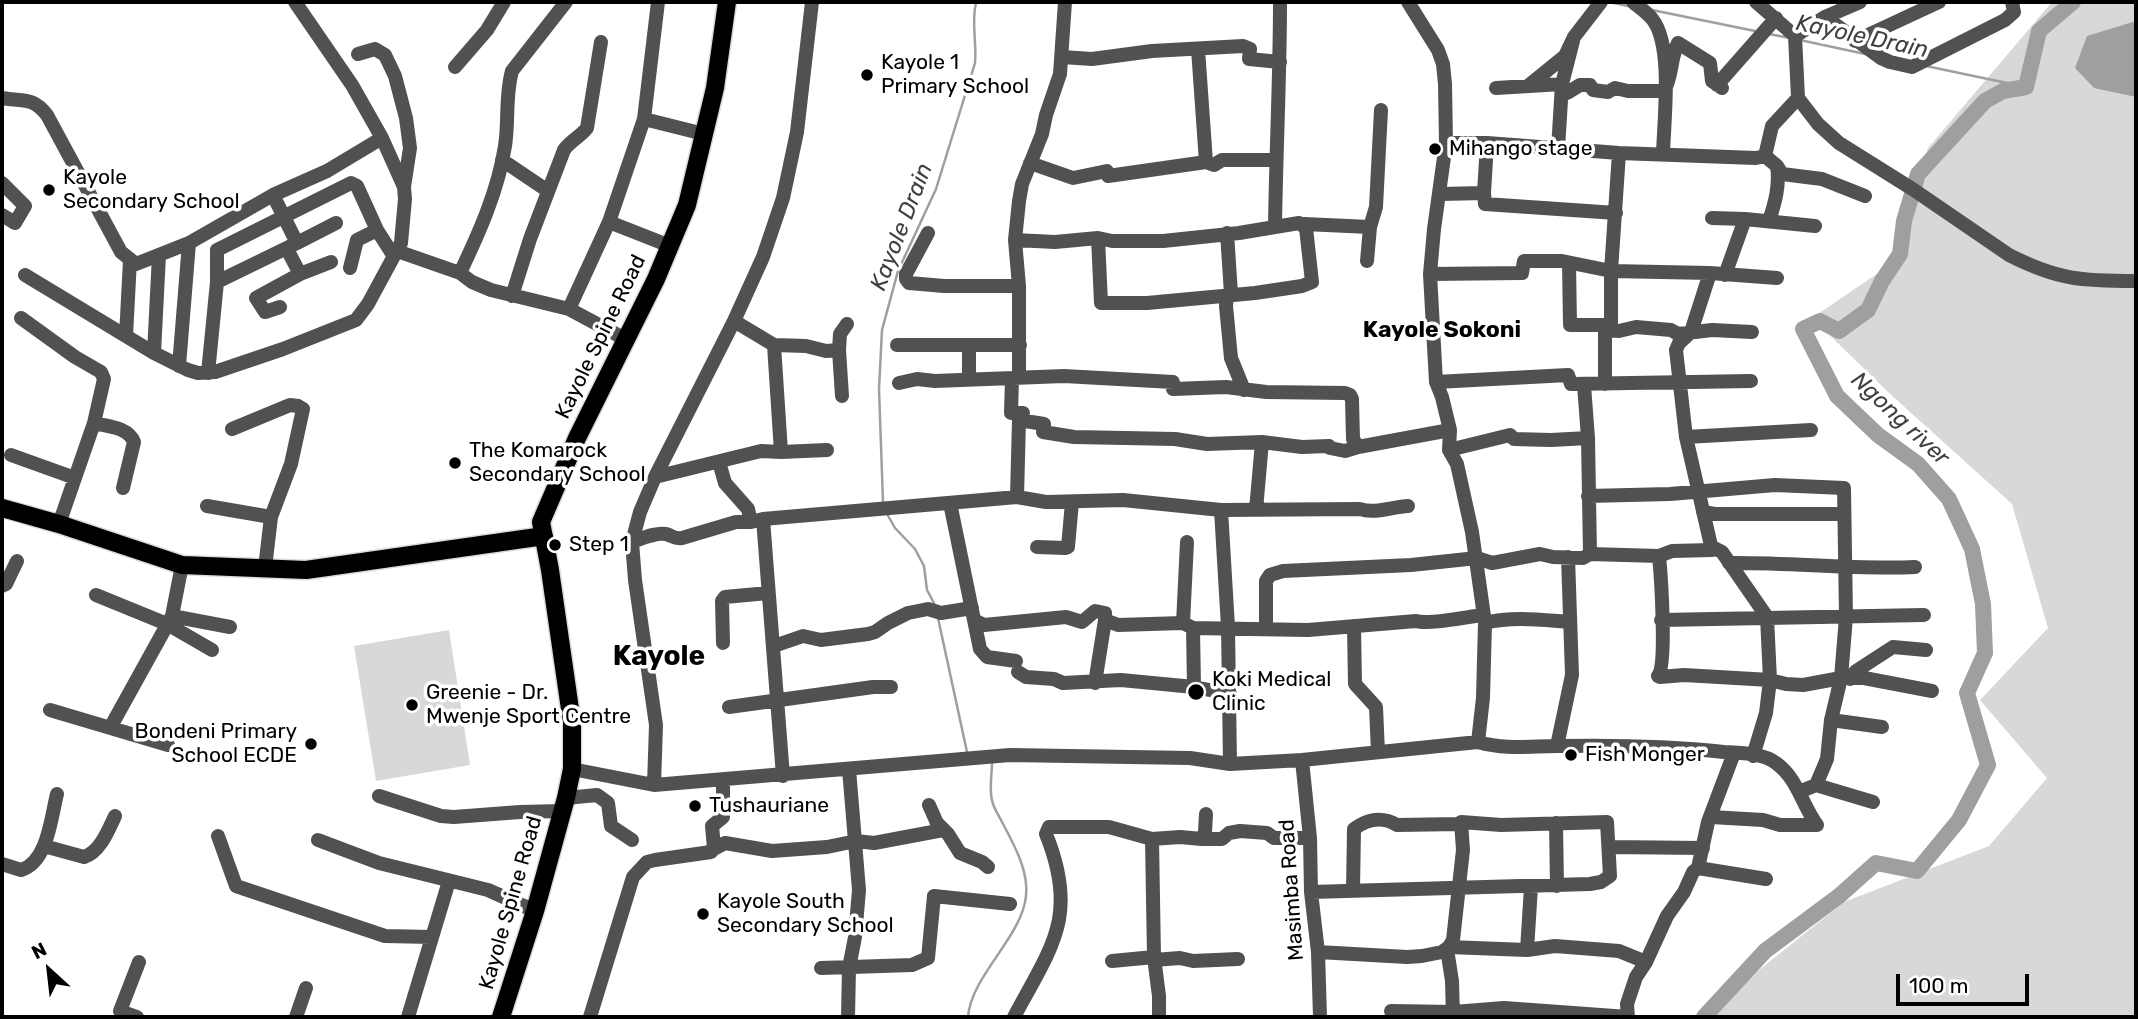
<!DOCTYPE html>
<style>
body{margin:0}
#map{position:relative;width:2138px;height:1019px;overflow:hidden;background:#fff;font-family:Rubik,sans-serif}
canvas{display:block}
.frame{position:absolute;inset:0;border:4px solid #000;pointer-events:none}
.north{position:absolute;left:14px;top:935px;width:70px;height:70px;-webkit-text-stroke:5px #fff;paint-order:stroke;rotate:333deg;font-size:19px;font-weight:700;line-height:28px;text-align:center;color:#000}
.north::after{content:'';display:block;margin:auto;width:24px;height:32px;background:#000;clip-path:polygon(50% 0,100% 100%,50% 72%,0 100%)}
.scale{position:absolute;left:1896px;top:974px;width:133px;height:32px;box-sizing:border-box;border:4px solid #000;border-top:0;padding-left:9px;font-size:21px;line-height:24px;white-space:nowrap;color:#000;-webkit-text-stroke:5px #fff;paint-order:stroke}
</style>
<div id="map">
<canvas width="2138" height="1019"></canvas>
<div class="frame"></div>
<div class="north">N</div>
<div class="scale">100 m</div>
</div>
<script>
const context = document.querySelector('canvas').getContext('2d');
context.lineJoin = 'round';
function fillPath(path, color) {
  context.fillStyle = color;
  context.fill(path, 'evenodd');
}
function strokePath(path, color, width, dash) {
  context.strokeStyle = color;
  context.lineWidth = width;
  context.lineCap = dash ? 'butt' : 'round';
  context.setLineDash(dash || []);
  context.stroke(path);
}
function write(font, color, halo, rows, align = 'center') {
  context.font = font + ' Rubik,sans-serif';
  context.lineWidth = 7;
  context.setLineDash([]);
  context.textBaseline = 'middle';
  context.strokeStyle = halo;
  context.fillStyle = color;
  for (const [text, x, y, turn = 0] of rows) {
    context.save();
    context.translate(x, y);
    context.rotate((+turn || 0) * Math.PI / 180);
    context.textAlign = isNaN(turn) ? turn : align;
    if (halo) context.strokeText(text, 0, 0);
    context.fillText(text, 0, 0);
    context.restore();
  }
}
fillPath(new Path2D(`
 M2052,2H2136V1017H1713L1724,998L1844,902L1989,846L2047,778L1980,700L2048,628L2012,504L1889,393L1812,318L1890,265L1928,148Z
 M449,630L470,765L376,781L354,646Z`), '#d8d8d8');
fillPath(new Path2D(`
 M2136,21V97L2094,88L2075,68L2087,36Z`), '#9f9f9f');
strokePath(new Path2D(`
 M1609,2L1628,6
 M1652,10L1755,31
 M1769,34L1790,38
 M1800,40L1865,54
 M1926,66L2026,87
 M883,502L879,389L882,330L898,271L936,189L975,63C977,43 971,22 976,3
 M887,514L895,528L915,549L924,566L927,590L935,605
 M938,618L967,752
 M968,1017C971,976 1022,937 1026,896C1029,870 1013,843 1001,820C998,814 993,807 992,800C989,790 992,774 992,763`), '#9f9f9f', 2.5);
strokePath(new Path2D(`
 M1704,1017L1765,951L1839,896L1876,863L1917,871L1959,820L1988,765L1967,693L1985,653L1983,604L1972,549L1949,499L1918,464L1878,435L1837,396L1803,329L1820,321L1839,331L1868,310L1882,281L1900,254L1904,221L1918,174L1985,101L2003,91L2026,87L2039,31L2073,2`), '#9f9f9f', 16);
const major = new Path2D(`
 M2,508L59,524L182,565L306,570L544,536
 M501,1017L535,911L566,798L572,769V723L550,570L541,522L577,438L656,279L687,205L715,88L727,2`);
strokePath(major, '#dbdbdb', 21);
strokePath(new Path2D(`
 M295,2L352,85L382,138L404,187
 M658,2L644,119L704,134
 M1408,2L1438,50L1443,64L1445,84L1446,143L1434,229L1430,274L1436,382L1442,397L1450,430L1449,450L1457,464L1472,532L1485,623L1483,698L1478,742
 M1633,2C1639,7 1648,13 1653,20C1673,47 1664,119 1663,154
 M1756,2L1795,36L1798,98L1818,124L1839,143L1914,190L2009,255C2058,280 2082,281 2136,281
 M1825,17L1881,58L1890,62L1912,67L2005,20L2014,12L2012,2
 M1795,36L1825,17L1860,2
 M1855,41L1939,2
 M1198,49L1206,162
 M1062,57L1092,59L1152,51L1243,46L1250,49L1249,59L1280,62
 M455,67L487,30L504,2
 M1717,85L1776,18
 M1528,86L1565,56L1574,37L1601,2
 M1496,88L1562,84L1567,93L1580,85H1590L1593,90L1608,92L1615,88L1628,91H1664C1673,75 1670,59 1678,43L1710,63L1712,81L1722,88
 M2,98C23,102 32,96 47,115L121,252L136,264L189,243L273,195L327,171L382,138
 M1446,143H1487L1619,153L1756,158L1765,156
 M1558,149L1562,84L1574,37
 M1765,156L1777,166L1782,174L1822,179L1865,196
 M1765,156L1772,126L1798,98
 M502,160L548,191
 M1030,163L1073,178L1107,171L1108,176L1206,162L1214,165L1222,160H1276
 M2,183L25,206L15,223L2,215
 M1484,193L1487,143
 M1441,194L1484,193L1485,204L1616,213
 M273,195L297,243L336,223
 M1712,218L1745,219L1815,226
 M1769,221C1775,203 1780,185 1777,166
 M609,222L670,246
 M1304,224L1370,227
 M1275,227C1276,152 1280,77 1280,2
 M928,233L906,274V279L909,283L944,286H1019
 M1227,233L1231,294
 M1015,240L1055,242L1098,238L1112,241H1163L1239,233L1299,223L1306,228L1312,282L1302,286L1255,293L1147,303H1101L1098,238
 M397,251L460,273L472,282L491,290L569,309L625,339
 M1367,261L1370,227L1376,207L1381,110
 M1569,263L1570,325H1611
 M350,268L357,240L377,230L393,255
 M460,273C479,233 498,191 505,146C509,121 505,96 512,71L566,2
 M1710,273L1691,332L1679,343L1676,350L1686,437L1712,550
 M300,274L331,262
 M1430,274L1522,273L1524,261H1562L1611,271L1710,273L1777,278
 M25,275L154,353L188,370L198,373L215,372L283,349L356,320L368,304L401,243L405,199L404,187L410,148L406,118L395,76L385,55L375,49L358,54
 M1725,275L1745,219
 M217,282V250L351,183L357,186L377,230
 M512,296L530,239L564,150C570,141 580,137 587,128L601,42
 M1227,296L1226,306L1231,358L1244,390
 M280,307L265,312L256,298L300,274L287,249
 M569,309L609,222L644,119
 M21,318L75,357L101,372L104,379L94,423L59,524
 M734,321L774,345L781,452L827,450
 M1611,330V271L1619,153
 M126,336L130,260
 M774,345L806,346L826,351L839,350L840,334L847,324
 M897,345H1020
 M969,346V379
 M839,350L842,396
 M154,353L159,255
 M179,366L189,243
 M208,373L217,282L297,243
 M1019,377V286L1015,240L1019,201L1022,184L1042,134L1046,115L1060,74L1065,2
 M1012,378L1011,413H1023
 M1436,382L1568,375L1571,384L1751,381
 M899,383L917,379L935,381L1064,376L1173,382V389L1226,387L1266,392L1345,393L1350,395L1352,399L1353,439L1358,447L1450,430
 M1605,384V330L1619,331L1636,327L1671,330L1678,334L1712,330L1752,332
 M1584,385L1588,438L1590,554
 M94,423C109,427 128,427 134,442L123,488
 M232,429L290,405L298,406L303,409L291,464L271,517L265,568
 M1686,437L1811,430
 M1449,450L1510,435L1514,439L1551,440L1588,438
 M11,455L75,478
 M719,462L725,483L748,509L751,522
 M655,477L761,451L781,452
 M1588,496L1670,494L1775,485L1844,488L1846,617L1841,678L1831,720L1827,759L1816,785L1799,792
 M1017,497L1019,420L1044,424L1043,432L1074,437L1175,439L1207,444L1262,442L1302,447L1329,446L1330,448L1345,451L1358,447
 M950,503L980,649L987,657L1016,661
 M207,506L271,517
 M1221,510L1228,627L1230,764
 M1256,510L1262,442
 M1703,512L1715,514H1843
 M763,519L783,776
 M632,542C641,539 655,532 666,534C673,536 674,539 682,538L736,522H751L763,519L1017,497L1046,502L1123,500L1221,510L1360,509C1374,514 1392,507 1408,506
 M1037,547L1065,548L1068,547L1072,502
 M1659,556C1661,576 1667,665 1658,676L1660,677L1684,675L1770,680L1786,684L1803,685L1841,678H1864L1932,691
 M1729,563C1791,562 1853,570 1915,567
 M2,586L6,584L17,561
 M96,595L167,624L212,650
 M172,616L230,627
 M974,620L984,625L1066,617L1082,622L1095,611L1105,613V620L1118,625L1183,623L1193,628L1308,630L1416,621C1429,625 1466,617 1483,615
 M1661,620L1924,615
 M1183,623L1187,542
 M1485,623C1513,616 1542,620 1570,622
 M1354,626L1355,684L1376,707L1378,752
 M1193,628L1194,687
 M1266,628V581L1270,575L1283,571L1411,565L1477,558L1492,563L1540,554L1553,557L1583,558L1590,554L1659,556L1672,551L1712,550L1714,548L1722,552L1767,617L1770,680L1766,713L1753,756
 M723,643L722,601L725,597L768,593
 M774,646L803,636L821,640L868,634L875,632L888,623L908,613L928,609L941,613L972,608
 M1018,672L1026,677L1054,679L1063,683L1121,680L1194,687L1230,694
 M1850,679L1856,671L1893,647L1926,650
 M1095,683L1105,620
 M729,707L873,687H891
 M50,710L168,745
 M1831,720L1882,727
 M110,728L172,616L182,565
 M1557,746L1572,675L1568,557
 M1302,760L1310,838L1311,892L1318,952L1320,1017
 M572,769L654,785L1010,755L1190,758L1230,764L1302,760L1478,742C1506,750 1530,746 1558,746C1613,745 1669,746 1724,752C1740,753 1763,753 1776,763C1798,779 1802,805 1817,825
 M654,785L656,725L635,580L632,542L640,512L655,477L734,321L763,257L783,198L797,132L812,2
 M1816,785L1873,802
 M379,796L441,816L454,817L520,812L562,811
 M566,798L597,795L608,803L611,826L632,840
 M929,805L937,823L948,834L960,853L982,862L988,867
 M1711,817L1763,820L1780,825H1817
 M1556,823L1557,886
 M218,836L236,886L385,936L432,937
 M1202,839H1222L1229,833L1240,831L1267,833L1274,838H1310
 M318,840L379,863L488,890L535,911
 M44,846L84,857C100,852 108,831 115,816
 M1609,847L1703,848
 M710,851L725,843L772,851L827,847L856,841L874,843L943,830
 M2,864L21,870C48,862 51,817 57,794
 M1698,868L1766,879
 M1531,887L1527,950L1555,946L1619,951L1646,962
 M1353,890L1354,829C1367,819 1382,816 1397,825L1460,824
 M1311,892L1590,884L1601,882L1610,876L1607,822L1501,825L1461,822L1463,850L1453,940L1449,947L1442,952L1422,956L1407,957L1318,952
 M1449,947L1527,950
 M1447,949L1452,981L1453,1017
 M1154,960L1180,958L1193,961L1238,959
 M1112,961L1154,957
 M821,968L912,965L928,958L934,896L1010,904
 M1391,1011L1454,1012L1504,1008L1628,1017
 M137,1017L120,1011L139,962
 M296,1017L306,988
 M408,1017L449,881
 M590,1017L633,877L647,862L655,860L711,852L714,848L712,826L723,817V780
 M848,1017L849,968L855,937L859,890L849,769
 M1014,1017C1052,946 1079,916 1046,834L1049,827H1109L1152,839
 M1159,1017V996L1154,957L1152,839L1180,837L1202,839L1205,832L1206,814
 M1628,1017L1627,1004L1636,977L1646,962L1667,916L1684,892L1693,872L1698,868L1708,822L1734,753`), '#515151', 14);
strokePath(major, '#000', 18);
for (const [x, y, r, color] of [
 [867,75,7,"#000"],
 [1435,149,7,"#000"],
 [49,190,7,"#000"],
 [455,463,7,"#000"],
 [555,545,7,"#000"],
 [1196,692,9,"#000"],
 [412,705,7,"#000"],
 [311,744,7,"#000"],
 [1571,755,7,"#000"],
 [695,806,7,"#000"],
 [703,914,7,"#000"]
]) {
  const dot = new Path2D();
  dot.arc(x, y, r, 0, 2 * Math.PI);
  context.fillStyle = color;
  context.fill(dot);
  strokePath(dot, '#fff', 2.5);
}
write('21px', '#000', '#fff', [
 ["Kayole 1",881,63],
 ["Primary School",881,87],
 ["Mihango stage",1449,149],
 ["Kayole",63,178],
 ["Secondary School",63,202],
 ["The Komarock",469,451],
 ["Secondary School",469,475],
 ["Step 1",569,545],
 ["Koki Medical",1212,680],
 ["Clinic",1212,704],
 ["Greenie - Dr.",426,693],
 ["Mwenje Sport Centre",426,717],
 ["Bondeni Primary",297,732,"right"],
 ["School ECDE",297,756,"right"],
 ["Fish Monger",1585,755],
 ["Tushauriane",709,806],
 ["Kayole South",717,902],
 ["Secondary School",717,926]
], 'left');
write('21px', '#000', '#fff', [
 ["Kayole Spine Road",601,337,-64],
 ["Masimba Road",1292,890,-94],
 ["Kayole Spine Road",511,903,-74]
]);
write('italic 23px', '#404040', '#fff', [
 ["Kayole Drain",1862,37,12],
 ["Kayole Drain",902,227,-69],
 ["Ngong river",1900,419,43]
]);
write('bold 23px', '#000', '#fff', [
 ["Kayole Sokoni",1442,330]
]);
write('bold 28px', '#000', '#fff', [
 ["Kayole",659,657]
]);
</script>
